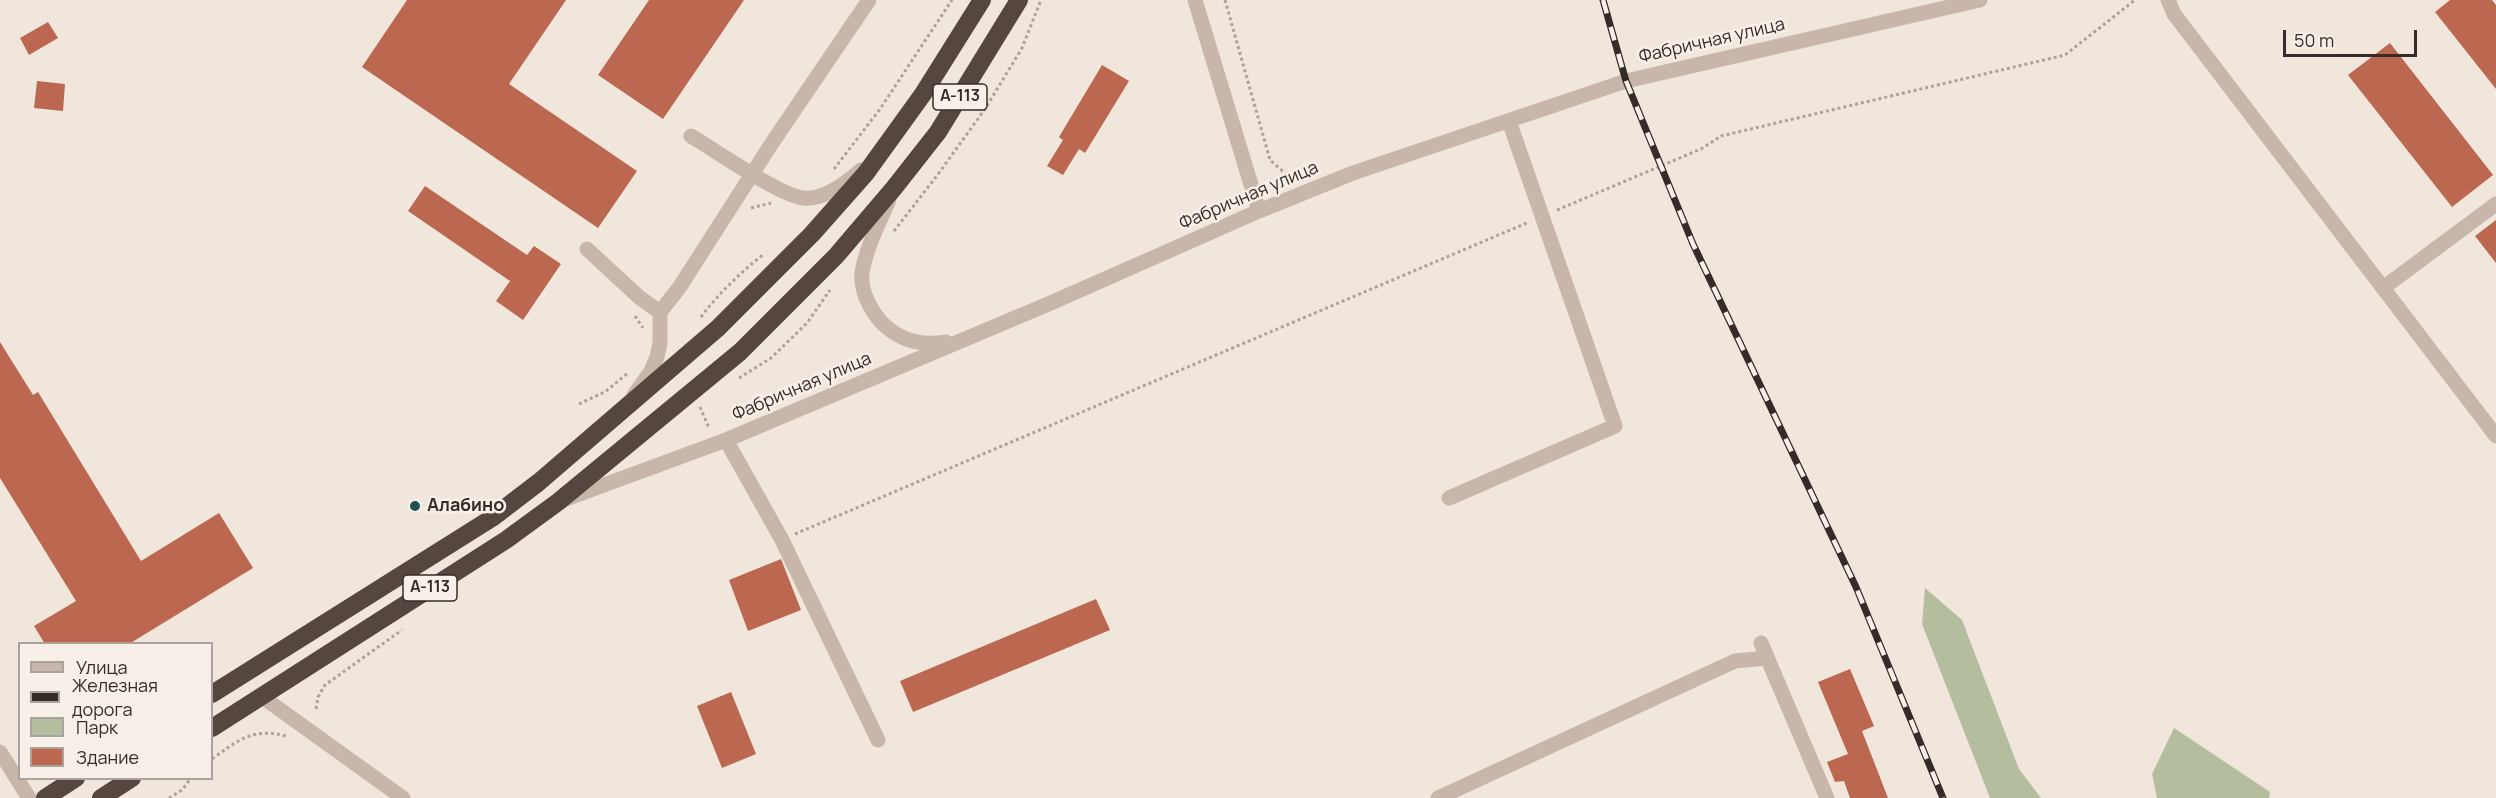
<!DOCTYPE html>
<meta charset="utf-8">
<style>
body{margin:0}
#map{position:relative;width:2496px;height:798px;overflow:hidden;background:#f0e6dc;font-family:Manrope,sans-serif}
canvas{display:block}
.legend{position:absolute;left:18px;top:642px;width:195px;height:138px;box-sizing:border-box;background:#f8f0e8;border:2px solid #aaa29c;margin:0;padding:8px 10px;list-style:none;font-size:18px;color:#352c29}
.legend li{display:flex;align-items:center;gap:12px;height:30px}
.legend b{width:30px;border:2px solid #aaa29c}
.scale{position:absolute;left:2283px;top:30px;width:134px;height:27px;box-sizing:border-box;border:3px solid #352c29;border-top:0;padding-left:8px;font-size:18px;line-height:21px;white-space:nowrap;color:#352c29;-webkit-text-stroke:4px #f8f0e8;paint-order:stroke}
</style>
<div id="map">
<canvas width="2496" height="798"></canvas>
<ul class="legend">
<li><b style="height:8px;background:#c7b6a9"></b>Улица</li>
<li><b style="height:8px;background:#352c29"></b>Железная дорога</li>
<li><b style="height:16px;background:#b4be9e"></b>Парк</li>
<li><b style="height:16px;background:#bc674f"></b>Здание</li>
</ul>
<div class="scale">50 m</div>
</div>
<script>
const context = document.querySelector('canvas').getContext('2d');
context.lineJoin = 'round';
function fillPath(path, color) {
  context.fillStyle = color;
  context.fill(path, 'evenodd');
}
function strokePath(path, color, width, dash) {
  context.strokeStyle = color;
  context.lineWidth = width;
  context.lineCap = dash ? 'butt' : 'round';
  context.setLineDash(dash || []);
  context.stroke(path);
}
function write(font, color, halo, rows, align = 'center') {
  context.font = font + ' Manrope,sans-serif';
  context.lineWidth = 5;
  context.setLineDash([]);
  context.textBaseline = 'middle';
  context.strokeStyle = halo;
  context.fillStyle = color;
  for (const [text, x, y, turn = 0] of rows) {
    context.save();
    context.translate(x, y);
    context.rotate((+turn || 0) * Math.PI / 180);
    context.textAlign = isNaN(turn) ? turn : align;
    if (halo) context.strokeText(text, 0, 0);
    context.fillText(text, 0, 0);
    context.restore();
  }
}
fillPath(new Path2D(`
 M1925,588L1962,620L2019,769L2041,798H1990L1922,624Z
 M2174,728L2270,792L2269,798H2157L2152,774Z`), '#b4be9e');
fillPath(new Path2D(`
 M407,0H566L509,84L637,171L598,228L362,67Z
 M649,0H744L663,119L598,75Z
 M2450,0H2492L2496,5V89L2435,12Z
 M48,22L58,38L29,55L20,38Z
 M2390,43L2493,175L2452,207L2348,75Z
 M1102,65L1129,81L1085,153L1079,149L1063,175L1047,166L1063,140L1059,137Z
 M37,81L65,84L63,111L34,108Z
 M425,186L527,255L534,246L561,264L523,320L496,301L510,281L408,211Z
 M2496,220V263L2475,236Z
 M0,342L33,395L38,392L141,561L219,513L253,568L129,644H45L34,626L76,601L0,478Z
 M781,559L801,610L748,631L729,580Z
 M1096,599L1110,630L913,712L900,681Z
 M1850,669L1874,726L1862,731L1888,798H1850L1844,781L1835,782L1827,762L1848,754L1818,682Z
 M731,692L756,754L722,768L697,706Z`), '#bc674f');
strokePath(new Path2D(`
 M1225,0L1270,160L1287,175L1298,178
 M834,169L880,109L952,0
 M751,208L771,203
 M1557,210L1701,149L1721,136L2065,55L2135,0
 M894,231L936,177L985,109L1022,48L1041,0
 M635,316L643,328
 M701,317C718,294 741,272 764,254
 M739,378L771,358L807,323L830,290
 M579,404L605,392L628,373
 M700,407L709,428
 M795,534L1529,222
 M316,709L318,697L325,685L402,630
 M212,759C237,741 253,727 286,736
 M169,798L182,790L191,778`), '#b3a094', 3, [3, 3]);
strokePath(new Path2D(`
 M1195,0L1259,211
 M2168,0L2174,14L2496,436
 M691,136C715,150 780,196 804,198C825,200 847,182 861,170
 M889,200C879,223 866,248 862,273C861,282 864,293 867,300C882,333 911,348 946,342
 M587,249L640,298L660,312
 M2383,288L2496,204
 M634,395L651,371L657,357L660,343V312L679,288L772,143L869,0
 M726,440L782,540L878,740
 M1449,498L1615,426L1509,121
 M566,499L726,440L1053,302L1259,211L1353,173L1626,81L1980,0
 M1761,643L1827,798
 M261,696L403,798
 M0,752L29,798
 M1438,798L1735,661L1767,658`), '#c7b6a9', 15);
strokePath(new Path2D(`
 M212,694L492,518L539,482L718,328L812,234L866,173L923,94L982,0
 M212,728L506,540L558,502L740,352L836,256L894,188L938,132L1019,0
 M45,798L76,778
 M101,798L132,778`), '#554640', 18);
const rail = new Path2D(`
 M1603,0L1626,81L1693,244L1856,587L1943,798`);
strokePath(rail, '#352c29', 7);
strokePath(rail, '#f8f0e8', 4.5, [14]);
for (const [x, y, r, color] of [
 [415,506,6,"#225153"]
]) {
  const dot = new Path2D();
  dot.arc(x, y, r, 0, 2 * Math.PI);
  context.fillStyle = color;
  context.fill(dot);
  strokePath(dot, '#f8f0e8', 2);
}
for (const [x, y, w] of [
 [960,97,54],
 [430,588,54]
]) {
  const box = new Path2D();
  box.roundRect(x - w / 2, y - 13, w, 26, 4.5);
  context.fillStyle = '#f8f0e8';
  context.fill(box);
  strokePath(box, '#352c29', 1.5);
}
write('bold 16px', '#352c29', null, [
 ["А-113",960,97],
 ["А-113",430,588]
]);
write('18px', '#352c29', '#f8f0e8', [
 ["Фабричная улица",1712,41,-13],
 ["Фабричная улица",1249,196,-23],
 ["Фабричная улица",802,387,-23]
]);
write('bold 18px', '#352c29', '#f8f0e8', [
 ["Алабино",427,506]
], 'left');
</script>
